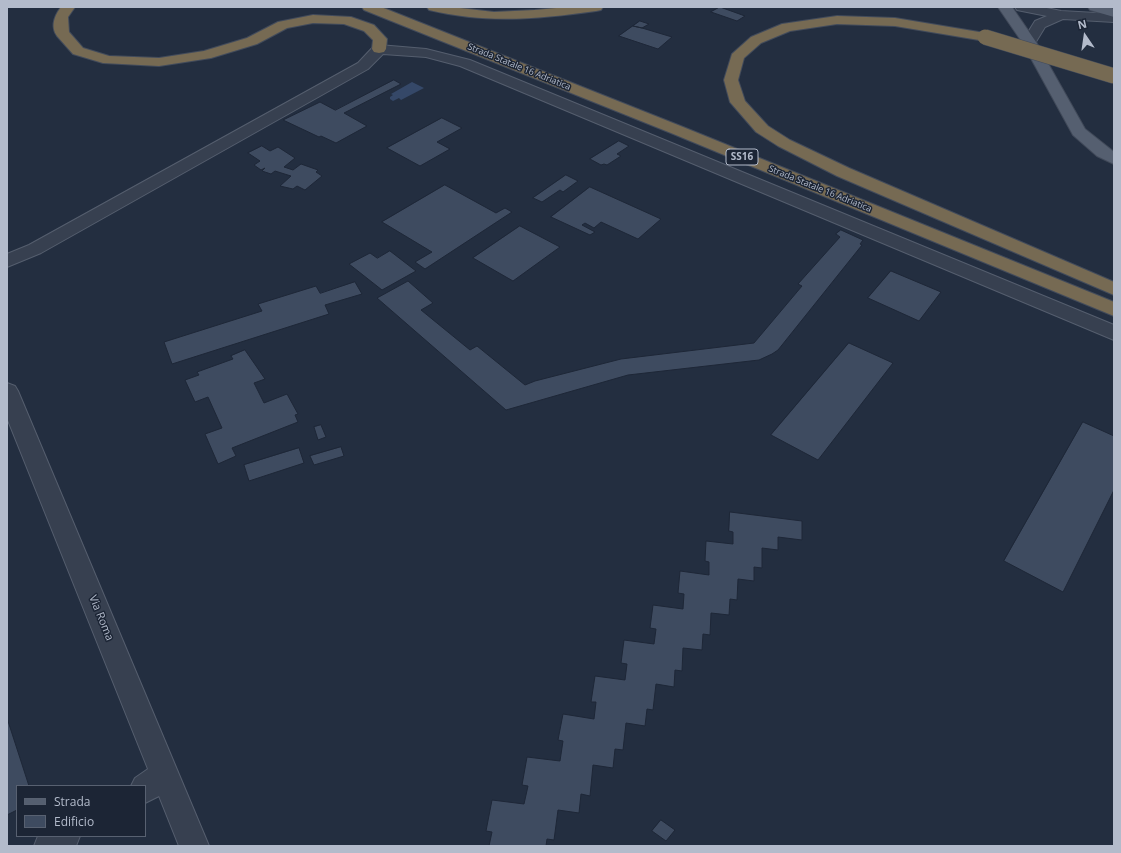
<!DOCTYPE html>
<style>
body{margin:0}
#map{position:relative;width:1121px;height:853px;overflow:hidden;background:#232e40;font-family:"Open Sans",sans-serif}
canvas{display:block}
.frame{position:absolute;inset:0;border:8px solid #b3bbcb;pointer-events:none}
.legend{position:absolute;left:16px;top:785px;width:130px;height:52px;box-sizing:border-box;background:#1c2535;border:1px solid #586171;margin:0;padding:5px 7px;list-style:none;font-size:12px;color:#b3bbcb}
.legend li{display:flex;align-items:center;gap:8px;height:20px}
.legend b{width:20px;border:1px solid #586171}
.north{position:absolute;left:1065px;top:16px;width:40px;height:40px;-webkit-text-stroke:3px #1c2535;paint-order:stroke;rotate:347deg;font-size:11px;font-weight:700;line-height:16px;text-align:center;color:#b3bbcb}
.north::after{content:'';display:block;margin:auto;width:14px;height:18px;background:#b3bbcb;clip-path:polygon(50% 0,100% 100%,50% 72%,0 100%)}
</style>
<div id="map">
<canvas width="1121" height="853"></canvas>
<div class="frame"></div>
<ul class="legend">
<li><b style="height:5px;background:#555f70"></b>Strada</li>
<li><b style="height:11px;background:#3e4b60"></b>Edificio</li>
</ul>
<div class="north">N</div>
</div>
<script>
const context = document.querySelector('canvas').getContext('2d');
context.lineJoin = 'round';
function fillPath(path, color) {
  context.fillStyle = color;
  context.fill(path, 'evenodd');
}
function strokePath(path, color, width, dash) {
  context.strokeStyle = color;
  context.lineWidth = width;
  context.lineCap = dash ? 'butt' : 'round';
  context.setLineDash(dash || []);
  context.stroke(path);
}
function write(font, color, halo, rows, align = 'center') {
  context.font = font + ' "Open Sans",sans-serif';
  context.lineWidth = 3;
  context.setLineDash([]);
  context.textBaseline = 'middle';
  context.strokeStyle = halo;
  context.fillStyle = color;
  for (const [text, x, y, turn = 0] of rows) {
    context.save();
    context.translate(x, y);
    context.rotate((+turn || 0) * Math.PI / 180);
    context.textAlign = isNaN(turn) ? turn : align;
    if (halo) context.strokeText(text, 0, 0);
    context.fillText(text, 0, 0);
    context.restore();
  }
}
fillPath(new Path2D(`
 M412,82L424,88L401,100L399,98L393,101L390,99V97L393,95L391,94Z`), '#354868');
const building = new Path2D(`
 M720,7L745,16L737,21L711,12Z
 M640,21L649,24L642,28L633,26Z
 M633,26L642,28L672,37L658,49L619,36Z
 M394,80L401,84L344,113L367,126L336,143L321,136L319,137L283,120L320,102L335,110Z
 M442,118L462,128L437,142L450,149L420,166L387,148Z
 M619,141L629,146L617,154L621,156L607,165L604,164L601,165L590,159Z
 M262,146L270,151L278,147L295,158L284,167L293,170L301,164L318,170L316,172L322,176L305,190L297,186L293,189L280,186L291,176L275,171L271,174L262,171L265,168L261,170L254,165L260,161L248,153Z
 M566,175L578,181L563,192L560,190L542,202L533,198Z
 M445,185L496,213L505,208L512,212L425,269L415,262L432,252L382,222Z
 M590,187L661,219L638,239L601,222L594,228L585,223L582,225L595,232L590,235L551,217Z
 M520,226L560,247L513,281L473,258Z
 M841,230L863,240L860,244L862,245L778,350L772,354L759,360L628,375L506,410L377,298L408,281L433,303L421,310L470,350L477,346L525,385L535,381L621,359L754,343L802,286L798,284L840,237L836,234Z
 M390,251L416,271L382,290L349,264L370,253L377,258Z
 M891,271L941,292L919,321L868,298Z
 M355,282L362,294L325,305L329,314L172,364L164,342L262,311L258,304L316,286L320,293Z
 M849,343L893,363L818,460L771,435Z
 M245,350L265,379L254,383L264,403L287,394L298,414L295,415L298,422L232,448L236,456L218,464L205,434L222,428L208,397L195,402L185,380L199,375L197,372L233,359L231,356Z
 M1083,422L1114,436V490L1063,592L1004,561Z
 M321,425L326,437L318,440L314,427Z
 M341,447L344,456L314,465L310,456Z
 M299,448L304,463L249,481L244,465Z
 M730,512L802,521V540L778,537V550L762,548V568L754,567V581L738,579L737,600L730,599L729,615L711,613L710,635L703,634L702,650L683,648L682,671L675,670L674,687L656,684L653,710L647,709L645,726L626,723L623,750L615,749L613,768L593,765L590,796L581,794L579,813L558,810L554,840L547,839L546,846H489L492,832L486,831L492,800L524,804L528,786L522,785L527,757L560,761L563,741L558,740L563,714L594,719L596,702H591L595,676L625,680L627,664L621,663L624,640L654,644L656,629L650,628L653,605L683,609L684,594L678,593L680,571L709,575V562L705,561L706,541L733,544V532L729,531Z
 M7,718L29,786H17V810L7,815Z
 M661,820L675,830L666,841L652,831Z`);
fillPath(building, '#3e4b60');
strokePath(building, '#1e2737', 1);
const minor = new Path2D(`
 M1015,7H1042L1061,11L1114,14V22L1063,19L1045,27L1034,45L1029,46L1024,45L1022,42L1035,21L1047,16L1017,10Z
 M379,45L426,49L470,60L1114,325V340L460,66L426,57L383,54L368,69L41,253L7,267V254L29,245L358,63L374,46Z
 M7,383L15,386L18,391L209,846H179L159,796L145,803V786H131L135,778L148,769L7,418Z
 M38,836H80L76,846H34Z`);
const major = new Path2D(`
 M998,7H1012L1036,42L1085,129L1114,152V164L1097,156L1073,135L1022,42Z
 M1088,7H1109L1114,9V17L1090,10Z`);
const highway = new Path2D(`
 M61,7H75L68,17L69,32L83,48L109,56L159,58L204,51L247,38L278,22L313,15L351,17L374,25L387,39L386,49L384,52L379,53L374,52L372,49L373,40L364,31L344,24L313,23L287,28L257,44L211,58L159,66L103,63L73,54L57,36C50,26 55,15 61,7Z
 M362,7H381L683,127L1114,302V316L671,133L364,10Z
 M427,7H451L494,12L535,10L567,7H603L601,10L596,11C538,19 487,24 429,10Z
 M837,16L895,18L985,33L990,34L992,37L990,40L985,41L895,26L837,24L790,31L761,43L744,58L738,80L745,101L768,126L790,140L849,168L1114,282V295L837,176L778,146L756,132L730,102L724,80L732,54L751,37L782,24Z`);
strokePath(minor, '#555e6e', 2);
strokePath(major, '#404959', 2);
strokePath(highway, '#424b5b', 2);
fillPath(minor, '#374050');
fillPath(major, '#555f70');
fillPath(highway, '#766a53');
const highwayBridge = new Path2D(`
 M985,37L1114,76`);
strokePath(highwayBridge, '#424b5b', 16, []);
strokePath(highwayBridge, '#766a53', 15);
write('9px', '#b3bbcb', '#1c2535', [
 ["Strada Statale 16 Adriatica",519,67,22],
 ["Strada Statale 16 Adriatica",820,189,22]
]);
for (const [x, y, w] of [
 [742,157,32]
]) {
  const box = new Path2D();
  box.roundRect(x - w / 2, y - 8, w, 16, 3);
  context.fillStyle = '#1c2535';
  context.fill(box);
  strokePath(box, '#b3bbcb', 1);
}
write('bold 10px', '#b3bbcb', null, [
 ["SS16",742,157]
]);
write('11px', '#b3bbcb', '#1c2535', [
 ["Via Roma",101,618,68]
]);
</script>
